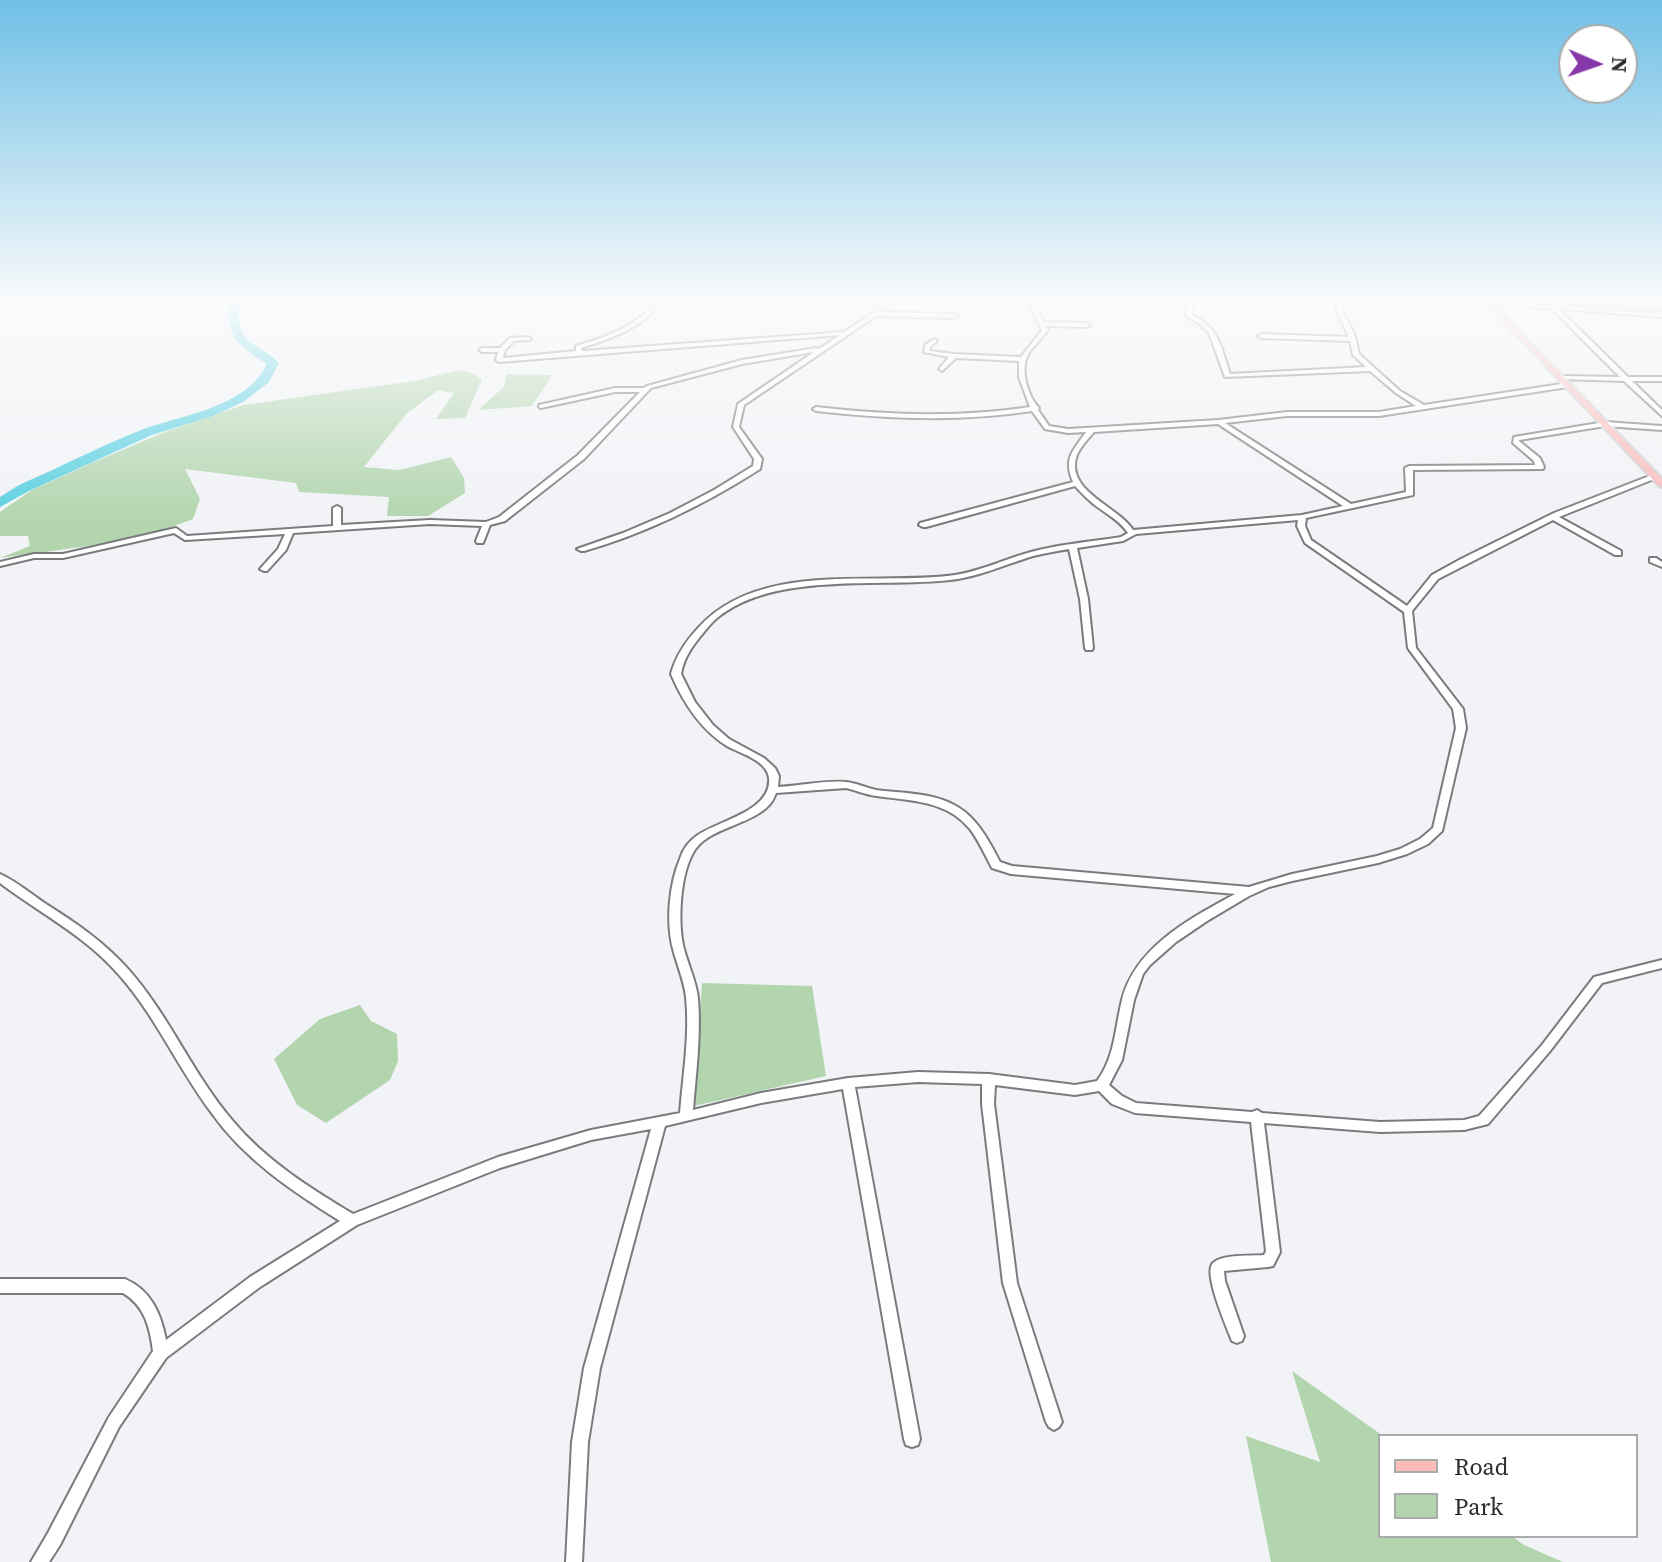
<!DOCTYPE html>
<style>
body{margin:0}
#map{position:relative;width:1662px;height:1562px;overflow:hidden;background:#f1f3f6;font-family:"Source Serif 4",serif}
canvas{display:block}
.legend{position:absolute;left:1378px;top:1434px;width:260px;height:104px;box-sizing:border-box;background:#fff;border:2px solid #aaabab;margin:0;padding:10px 14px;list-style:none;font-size:24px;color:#2b2c2d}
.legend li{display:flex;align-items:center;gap:16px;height:40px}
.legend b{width:40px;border:2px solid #aaabab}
.north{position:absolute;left:1558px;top:24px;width:80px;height:80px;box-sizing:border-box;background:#fff;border:2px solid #aaabab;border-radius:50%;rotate:92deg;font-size:22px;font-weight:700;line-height:32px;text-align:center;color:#2b2c2d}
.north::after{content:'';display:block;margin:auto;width:28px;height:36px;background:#8739a9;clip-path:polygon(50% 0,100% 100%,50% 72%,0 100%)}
</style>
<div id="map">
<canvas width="1662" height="1562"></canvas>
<ul class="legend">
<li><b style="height:10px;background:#fbbbbb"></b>Road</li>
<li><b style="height:22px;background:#b2d5ae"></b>Park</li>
</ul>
<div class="north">N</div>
</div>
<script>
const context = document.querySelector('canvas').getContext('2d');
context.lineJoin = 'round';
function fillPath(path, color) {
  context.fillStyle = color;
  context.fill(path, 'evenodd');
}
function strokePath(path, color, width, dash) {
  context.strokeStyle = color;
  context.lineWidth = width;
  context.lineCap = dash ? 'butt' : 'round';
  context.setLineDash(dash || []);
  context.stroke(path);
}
fillPath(new Path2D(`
 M459,370L471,372L482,380L465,418L436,419L454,393L438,390L406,414L364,467L399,470L451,457L464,478L465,493L428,516H387L389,497L299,492L296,483L185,469L200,499L193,519C132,543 65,549 0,558L30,546L28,536H0V512L32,490L94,462L165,432L243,405L414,381Z
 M506,374L552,375L532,406L478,410L504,387Z
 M702,983L812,986L826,1076L694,1106Z
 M360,1005L371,1021L397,1034L398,1061L390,1080L326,1123L297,1105L274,1059L320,1019Z
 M1292,1371L1383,1436H1380V1536H1512L1524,1545L1563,1562H1271L1246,1436L1320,1462Z`), '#b2d5ae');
fillPath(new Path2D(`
 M229,301H239C236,350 255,338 279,363L269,382L243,402L213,416L152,435L29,491L0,507V497L19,485C61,467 102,445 144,429C186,414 246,407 267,364C239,346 226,338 229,301Z`), '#59cfe0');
const minor = new Path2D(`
 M657,301H663C642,328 613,338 581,348L582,351L844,332L873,313L882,301H888L879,312L955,314L958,316L955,318L876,316L744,405L739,427L762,459L760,469C705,504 647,533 584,551H581L577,549L623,533L670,513L714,490L753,466L754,459L733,427L738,404L814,352L742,364L651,388L584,459L505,521L490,525L483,543H477L476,541L482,526L430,524L293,533L286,550L267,571H264L260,569L278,549L285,534L185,540L174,533L63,558H34L0,566V562L34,554H63L176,528L187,536L333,526V508L337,506L341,508V525L430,520L486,522L499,517L578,455L640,392H615L541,408L539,407V405L615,388H644L647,386L742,360L816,348L819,349L840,335L499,362L496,360L498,352H482L479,350L482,348H500L510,338L528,337L531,339L530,340L514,341L505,350L503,358L576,351V346C606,337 636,327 657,301Z
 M1027,301H1033L1044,322L1087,323L1090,325L1087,327L1046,326L1048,330C1042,339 1031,347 1027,357C1020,372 1029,398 1039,408L1038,410L1049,426L1068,429L1218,420L1287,412H1379L1416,406L1396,393L1370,371L1225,377L1209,333L1197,322L1186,316L1187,301H1193L1192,315C1220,328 1221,348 1230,374L1366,367L1353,355L1350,341L1261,338L1258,336L1261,334L1349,337L1336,310L1337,301H1343L1342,310L1355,336L1359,354L1400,391L1424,405L1568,383L1571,385L1568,387L1379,416H1287L1225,423L1351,504L1406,492L1405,468L1409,466L1535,465L1534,461L1513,443L1514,437L1605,422L1662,426V430L1605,426L1519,440V441L1540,458L1544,467L1543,469L1413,470V495L1306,518L1305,526L1311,540L1407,606L1432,575L1461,559L1554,513L1652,475H1658L1659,477L1559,517L1621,551V555H1615L1553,520L1438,579L1412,611L1416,648L1463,709L1466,728L1442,831L1428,844L1407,854L1378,863L1292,881L1269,887L1249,896L1207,921L1176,942L1150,965L1143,974L1134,1000L1122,1060L1109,1085L1122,1096L1136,1103L1252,1112L1257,1110L1262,1113L1380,1122L1464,1120L1479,1116L1542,1045L1594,977L1662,960V968L1602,983L1550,1051L1488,1124L1464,1130L1380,1132L1264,1123L1280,1252L1273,1266L1268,1267L1224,1271L1225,1281L1244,1336L1242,1341L1237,1343L1232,1341L1230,1336C1225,1323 1203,1272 1213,1263C1223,1254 1251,1256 1264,1255L1266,1251L1251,1122L1135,1113L1112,1104L1099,1091L1075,1095L995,1085L994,1104L1017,1283L1062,1422L1059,1427L1054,1430L1049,1427L1046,1422L1003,1283L982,1104V1084L918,1082L855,1087L920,1439L918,1445L912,1447L906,1445L904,1439L843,1089L761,1103L665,1126L600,1368L588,1442L582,1562H566L572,1442L584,1368L651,1129L591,1140L500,1168L357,1225L260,1287L166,1358L119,1427L60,1545L49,1562H31L48,1533L109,1417L153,1351C150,1328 145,1306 123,1293H0V1279H125C151,1290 161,1314 166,1340L250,1277L340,1221C292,1191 244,1159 211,1112C178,1068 156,1017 120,976C86,936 41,914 0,883V874C16,881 31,894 46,904C76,923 104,942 128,969C169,1015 192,1073 232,1120C265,1160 310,1188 353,1214L498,1157L591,1130L680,1113C683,1075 690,1035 686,997C684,980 677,965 673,949C666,922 669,885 680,859C683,849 689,841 698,835C720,820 772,811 769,778C767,760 739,753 727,746C700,729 683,702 671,674C676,655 686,641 699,627C761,560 873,586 955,575C981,571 1005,559 1031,552C1060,544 1091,542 1121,537L1128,533C1120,521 1107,514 1096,506C1088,500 1082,493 1075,486L926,527H923L919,525L920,523L1073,482C1063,458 1073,451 1086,432L1068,433L1045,429L1032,411C959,422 889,419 816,411L813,409L816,407C888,415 958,418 1030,407L1019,377V361L956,358L942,371L939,369L949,357L924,352L925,345L934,339L937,341L930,347V351L954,354L1021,357L1042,330ZM1218,424L1343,506L1302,515L1133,530C1119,507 1067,492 1076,458C1078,449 1088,439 1094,432ZM1298,520L1297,526L1305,543L1404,612L1408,648L1453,709L1456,728L1433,828L1420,839L1400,849L1377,856L1292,874L1249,887L1012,866L1000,862C991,845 981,825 965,812C940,792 906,794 876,790C866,788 857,783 846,782C824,780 801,786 778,787L779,776L775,768L764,758L729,739L713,725L695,702L681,674C684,657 693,645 704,632C708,627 712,622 717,618C774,571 880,588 950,580C979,577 1006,564 1033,556C1045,553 1057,551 1069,549L1080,599L1085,648L1086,650H1092L1093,648L1088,599L1077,548L1123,541L1136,534ZM846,788C856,790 866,795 877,796C911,801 946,800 970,829C979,841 985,855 992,868L1011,874L1235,894C1191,918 1135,947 1122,1000C1115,1028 1115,1057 1097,1081L1075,1085L989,1074L918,1072L848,1078L761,1093L693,1110C696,1073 701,1035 698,998C696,980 687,963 683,945C678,920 680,876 693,853C707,827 751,826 770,804C773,801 774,797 776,793Z
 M1468,301H1501L1662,313V317L1559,309L1628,377H1662V381H1632L1662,410V416L1624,381L1560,379L1559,378L1562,376L1620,377L1552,309Z
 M1618,304L1662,305V309L1616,307L1615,306Z
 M1650,558H1656L1662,562V567L1650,562Z`);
const major = new Path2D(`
 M1488,303H1492L1662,479V487L1659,486L1488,305Z`);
const highway = new Path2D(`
 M1498,301H1545L1662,310V314Z`);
strokePath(minor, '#797b7d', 4);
strokePath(major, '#d0d1d1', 4);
strokePath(highway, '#d0d1d1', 4);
fillPath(minor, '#fff');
fillPath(major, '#fbbbbb');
fillPath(highway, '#f98d8e');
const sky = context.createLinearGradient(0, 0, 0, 520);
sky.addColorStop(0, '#6fbfe5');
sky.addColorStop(0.58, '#f9fafb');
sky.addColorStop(1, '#f9fafb00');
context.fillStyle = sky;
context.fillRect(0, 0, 1662, 520);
</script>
